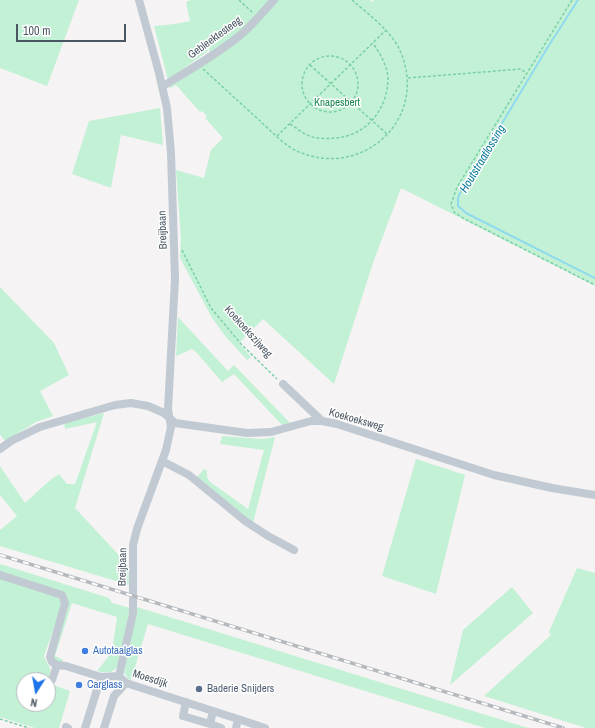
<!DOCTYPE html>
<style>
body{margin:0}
#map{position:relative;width:595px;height:728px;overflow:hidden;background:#f5f3f3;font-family:"Archivo Narrow",sans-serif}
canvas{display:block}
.north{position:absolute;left:16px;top:672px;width:40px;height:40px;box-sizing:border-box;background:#fff;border:1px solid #b7bbc0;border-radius:50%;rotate:191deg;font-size:11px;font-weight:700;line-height:16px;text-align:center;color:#4a5661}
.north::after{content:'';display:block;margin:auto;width:14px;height:18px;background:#1a73e8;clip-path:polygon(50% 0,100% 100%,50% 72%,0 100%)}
.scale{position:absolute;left:16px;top:24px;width:110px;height:18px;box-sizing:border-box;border:2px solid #4a5661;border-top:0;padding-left:5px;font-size:12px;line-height:14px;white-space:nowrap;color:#4a5661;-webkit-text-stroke:3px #fff;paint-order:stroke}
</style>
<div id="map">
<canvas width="595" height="728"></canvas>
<div class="north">N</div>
<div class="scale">100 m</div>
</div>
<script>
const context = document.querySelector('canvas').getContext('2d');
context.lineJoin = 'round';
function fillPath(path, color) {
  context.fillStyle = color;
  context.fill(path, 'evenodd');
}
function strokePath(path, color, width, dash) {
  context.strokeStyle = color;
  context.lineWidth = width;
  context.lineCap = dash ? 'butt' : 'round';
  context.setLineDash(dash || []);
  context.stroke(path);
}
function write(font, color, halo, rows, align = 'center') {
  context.font = font + ' "Archivo Narrow",sans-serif';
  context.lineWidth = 3;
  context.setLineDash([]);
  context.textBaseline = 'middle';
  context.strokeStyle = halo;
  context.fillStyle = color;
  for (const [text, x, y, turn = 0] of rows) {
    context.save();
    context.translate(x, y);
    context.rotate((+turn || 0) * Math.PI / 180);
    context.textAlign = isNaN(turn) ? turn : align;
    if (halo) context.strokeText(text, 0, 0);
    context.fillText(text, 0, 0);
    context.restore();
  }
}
fillPath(new Path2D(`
 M0,0H79L47,86L0,68Z
 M191,0H370L372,2L374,0H595V286L401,188L373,263L334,384L263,319L239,343L251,357L247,360L226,337L212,318L180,258L181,238L176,170L204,178L211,150L223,138L205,118L207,116L202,111L200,112L176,85L171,88L169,87L211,57L207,41L206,42L208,51L168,80L154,26L175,24L190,21L186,2Z
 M160,108L163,145L121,135L111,188L72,174L89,121Z
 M0,287L54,343L69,375L40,391L53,416L36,422L5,441L0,434Z
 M178,317L228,371L234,365L291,424L283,426L234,374L222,382L196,352L192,349L176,356Z
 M104,413L75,508L128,565L129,585L0,546V530L17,516L0,495V466L25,503L48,482L59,474L67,484H75L97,422L65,429L64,423Z
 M222,436L262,439L275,437L253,523L197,477L204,469L207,471V477L209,481L248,509L264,450L220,444Z
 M416,459L465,475L436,594L382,576Z
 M0,564L109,598L112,603L130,608L118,665C114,674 105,673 97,671L112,652L117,617L72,603L55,656L63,660L62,663H57L53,656L68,607V601L0,573Z
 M577,568L595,573V728H586L484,696L551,635L549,632Z
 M0,578L56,596L61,601L62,606L44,656C49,669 53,666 48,680H24V704H48V683L70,691L59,728H35L0,717Z
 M512,587L533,613L450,685L463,630Z
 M137,607L528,728H485L148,624L131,680L128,679L124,672Z`), '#c3f1d5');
strokePath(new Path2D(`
 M578,0L546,50L459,195L458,199V206L466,213L595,278`), '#90daee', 2);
strokePath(new Path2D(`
 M239,0L252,12
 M572,0L457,187L451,204L454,212L463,218L595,285
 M302 84a28 28 0 1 1 56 0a28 28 0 1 1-56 0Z
 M310,65L387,134
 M203,69C222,86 240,103 259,120C270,130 286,147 299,152C364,179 428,118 401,53C393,32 368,14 352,0
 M408,78L521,69L526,73
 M290,124C295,127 300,131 305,134C314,139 326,139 335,138C366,136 387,110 388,80C388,66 380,54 373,43
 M277,136L386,30
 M182,250L211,308L241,344L277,379
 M0,719L29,728`), '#7ad0a6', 1.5, [3, 2]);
strokePath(new Path2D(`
 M163,86C188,71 214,56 238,37C251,27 262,13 274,0
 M283,384L322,421
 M0,449L11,441L40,427L115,405L131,403L148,406L164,413L175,423L247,433L271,432L311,421H322L337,424L494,475L552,488L595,495
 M162,461L189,475L245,521L268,536L294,550
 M0,575L62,595L65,603L50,657L52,662L57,665
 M119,676L133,613V545L137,529L166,450L171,427L168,409L175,279L171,153L167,108L159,73L139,0
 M52,680L57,665L66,666L101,677L119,676L126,683L238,719L236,728
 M186,702L183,716L210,724L213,711
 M238,719L265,728
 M210,724L221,728
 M66,727L68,728
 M85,728L101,677
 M104,728L114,696L126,683`), '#c1cad2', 8);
const rail = new Path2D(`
 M0,555L563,728`);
strokePath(rail, '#b5b8bd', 3.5);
strokePath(rail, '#fff', 2, [6]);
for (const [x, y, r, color] of [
 [85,651,4,"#3f7fe0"],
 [79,685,4,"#3f7fe0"],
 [199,689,4,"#5c6f8a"]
]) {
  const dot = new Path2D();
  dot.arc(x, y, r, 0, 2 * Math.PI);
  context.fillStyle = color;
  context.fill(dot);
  strokePath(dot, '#fff', 1.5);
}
write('11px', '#4a5661', '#fff', [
 ["Gebleektesteeg",215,38,-36],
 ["Breijbaan",163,230,-92],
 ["Koekoekszijweg",248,332,48],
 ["Koekoeksweg",356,420,16],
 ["Breijbaan",123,567,-89],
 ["Moesdijk",150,679,18]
]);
write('11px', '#17864f', '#fff', [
 ["Knapesbert",337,103]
]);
write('11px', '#366cbe', '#fff', [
 ["Autotaalglas",93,651],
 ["Carglass",87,685]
], 'left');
write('11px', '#4e5e75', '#fff', [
 ["Baderie Snijders",207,689]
], 'left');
write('italic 12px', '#0c7c9b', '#fff', [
 ["Houtstraatlossing",483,159,-59]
]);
</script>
